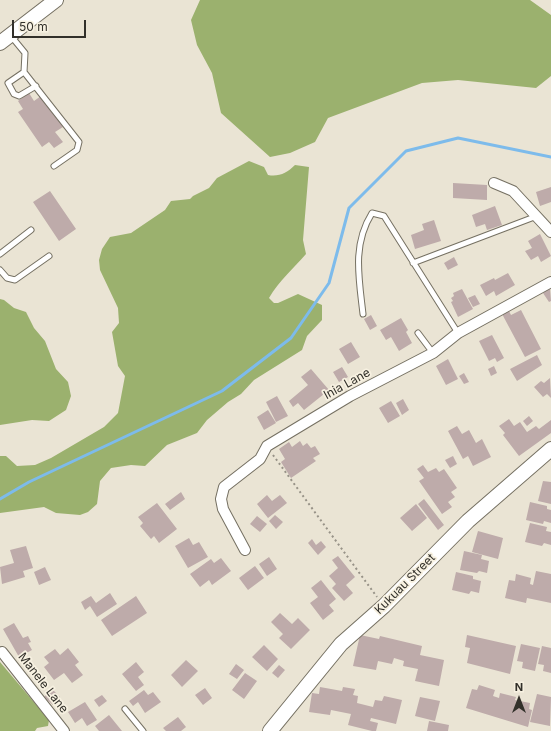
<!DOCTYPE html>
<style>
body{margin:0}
#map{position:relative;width:551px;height:731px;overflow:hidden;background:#eae4d4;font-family:Inter,sans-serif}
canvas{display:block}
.north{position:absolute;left:499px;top:679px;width:40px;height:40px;-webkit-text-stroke:3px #f7f1e1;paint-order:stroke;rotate:0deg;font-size:11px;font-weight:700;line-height:16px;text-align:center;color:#32302a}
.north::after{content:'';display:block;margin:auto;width:14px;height:18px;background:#32302a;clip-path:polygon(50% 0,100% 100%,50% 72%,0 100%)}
.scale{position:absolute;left:12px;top:20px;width:74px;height:18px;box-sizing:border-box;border:2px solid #32302a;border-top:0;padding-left:5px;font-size:12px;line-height:14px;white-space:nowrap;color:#32302a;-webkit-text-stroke:3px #f7f1e1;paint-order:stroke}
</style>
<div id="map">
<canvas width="551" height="731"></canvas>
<div class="north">N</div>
<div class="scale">50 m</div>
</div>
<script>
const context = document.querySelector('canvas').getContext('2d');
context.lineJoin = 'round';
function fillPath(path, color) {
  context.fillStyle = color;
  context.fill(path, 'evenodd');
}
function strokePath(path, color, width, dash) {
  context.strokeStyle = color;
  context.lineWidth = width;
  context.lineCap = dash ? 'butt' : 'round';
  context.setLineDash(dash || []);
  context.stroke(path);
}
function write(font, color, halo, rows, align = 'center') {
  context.font = font + ' Inter,sans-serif';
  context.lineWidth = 3.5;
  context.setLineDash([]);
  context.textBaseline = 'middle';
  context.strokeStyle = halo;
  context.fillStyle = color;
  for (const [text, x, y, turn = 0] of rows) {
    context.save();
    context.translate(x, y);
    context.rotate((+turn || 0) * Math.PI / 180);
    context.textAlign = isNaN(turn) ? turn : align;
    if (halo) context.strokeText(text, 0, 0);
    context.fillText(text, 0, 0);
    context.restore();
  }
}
fillPath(new Path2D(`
 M200,0H530L551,15V76L536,88L458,80L422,83L328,118L315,142L290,153L270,157L221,113L212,73L197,45L191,20Z
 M249,161L264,167L268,175C279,177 287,173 295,165L309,167L303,240L306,254C293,269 279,281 269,298L274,303H278L298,294L322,305V320L307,336L302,350L254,380L241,394L228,402L207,420L197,433L167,445L145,466L131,465L111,468L100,481L97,504L88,512L80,515L56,513L44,507L0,513V456H6L17,466L35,465L51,458L104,427L118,413L125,376L118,366L112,332L119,323L118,308L100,270L99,260L102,249L110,237L131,233L165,210L171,201L190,199L193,196L209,188L217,178Z
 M0,299L4,300L14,308L26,312L34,328L45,341L56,369L68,382L71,396L66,410L49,421L32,420L0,425Z
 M0,662L49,720L48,726L37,728L35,731H0Z`), '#9bb16e');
strokePath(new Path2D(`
 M0,499L29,482L222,391L291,338L329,283L349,208L406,151L458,138L551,157`), '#7dbbeb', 3);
fillPath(new Path2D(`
 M29,93L34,101L41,96L63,127L55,132L63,142L54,148L49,142L42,147L18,112L23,109L18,101Z
 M453,183L487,185V200L453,198Z
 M551,187V202L540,206L536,192Z
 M50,191L76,229L59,241L33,202Z
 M495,206L502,225L487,230L485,224L476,227L472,215Z
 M434,220L441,241L415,249L411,235L424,230L422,224Z
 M540,234L551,256L541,262L538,256L531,260L525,251L532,248L528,241Z
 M454,257L458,265L448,270L444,263Z
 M508,273L515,285L496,296L494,291L486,296L480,285L494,278L495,280Z
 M550,288L551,301L549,302L543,293Z
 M462,289L473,309L458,317L451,302L453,301L451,298L454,296L453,293Z
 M475,295L480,304L473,307L468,298Z
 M508,309L511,315L521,310L541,349L525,357L501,312Z
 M371,315L377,326L370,330L364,319Z
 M401,318L408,330L406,332L412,343L399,351L391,337L386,340L380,330Z
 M492,335L504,358L497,362L495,358L489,361L479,341Z
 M351,342L360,357L348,364L339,349Z
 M537,355L542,365L517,381L510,369Z
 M448,359L458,379L446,385L436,366Z
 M494,366L497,373L491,376L488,369Z
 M342,367L348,377L339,382L333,372Z
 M311,369L329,390L304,410L298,403L293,407L289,401L308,385L301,377Z
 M464,373L469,382L464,384L459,376Z
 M550,378L551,398L547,394L543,397L534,387L541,381L544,383Z
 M277,396L288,416L276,422L266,402Z
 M403,399L409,410L402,415L396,403Z
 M391,401L400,416L388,423L379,408Z
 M268,410L276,423L264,430L257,417Z
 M529,416L533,421L527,426L523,421Z
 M509,419L514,426L520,422L527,432L536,426L539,429L551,420V433L519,456L503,435L505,433L499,426Z
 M457,426L462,434L469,430L476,443L482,439L491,457L473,466L468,456L463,459L448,431Z
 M300,441L303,446L307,443L311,448L315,446L320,454L313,458L316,461L291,478L281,462L285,459L279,449L289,442L292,447Z
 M453,456L457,464L450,468L445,460Z
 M423,465L428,472L436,468L439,472L444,469L457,488L451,492L455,497L448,502L452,507L442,514L419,481L424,478L417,469Z
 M543,481L551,482V504L538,501Z
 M181,492L185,499L170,510L165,504Z
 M267,495L272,501L280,495L287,503L268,518L257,504Z
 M424,499L444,525L438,530L418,504Z
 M530,502L547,506V509L551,510V523L544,521L543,524L526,520Z
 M157,503L177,529L159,543L154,536L151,539L140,526L143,523L138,517Z
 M416,504L427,518L412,531L400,518Z
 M275,515L283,522L276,529L269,521Z
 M257,516L267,524L260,532L250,524Z
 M530,523L547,527L546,531L551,532V545L544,543L542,546L525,542Z
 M478,531L503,538L498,559L472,552Z
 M189,538L193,545L199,542L208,557L188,568L175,546Z
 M312,539L316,545L321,541L326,547L318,555L308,543Z
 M26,546L33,568L23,571L25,577L2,584L0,567L14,563L10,550Z
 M464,551L482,555L481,559L489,561L487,573L479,571L477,573L460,570Z
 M338,556L355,577L346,585L353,593L344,601L332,588L336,584L329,576L338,568L332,560Z
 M269,557L277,569L267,576L259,564Z
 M221,558L231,571L212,585L209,580L200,587L190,574L211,559L214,563Z
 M255,566L264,578L248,590L239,578Z
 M45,567L51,580L39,585L34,572Z
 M536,571L551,574V603L527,598L526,603L505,598L509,580L515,581L516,574L531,578L530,584L533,585Z
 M456,572L473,576V579L481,581L479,593L471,591L469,594L452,590Z
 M321,580L336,599L329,605L334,611L323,620L310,603L318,597L311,588Z
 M110,593L117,604L97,617L90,606L85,610L81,602L91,596L96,603Z
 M136,596L147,613L112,636L101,620Z
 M280,613L292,624L298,618L310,630L291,649L279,638L283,634L271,622Z
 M14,623L23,638L28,636L31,642L28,643L32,650L19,657L3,629Z
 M360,635L379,639L380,636L422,646L420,655L444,660L439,686L415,681L418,669L403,666L404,661L394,658L392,664L378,661L376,670L353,666Z
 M467,635L516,646L510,674L467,663L470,648L465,647Z
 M521,644L540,648L535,671L522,668L523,662L517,661Z
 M264,645L278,659L267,671L252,657Z
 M542,646L551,648V673L543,671L544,665L538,664Z
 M68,648L79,662L75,665L83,675L72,683L64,673L54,680L44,667L49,663L44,657L55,649L60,655Z
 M186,660L198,671L182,687L171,675Z
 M136,662L144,672L138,677L144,685L136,691L122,674Z
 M236,664L244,670L237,679L229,674Z
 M279,665L285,670L278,678L272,673Z
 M245,673L257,681L244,699L232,690Z
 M479,685L495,690L493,696L499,698L500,693L516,697L515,700L530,703L529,709L532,710L528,727L466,708L472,689L477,690Z
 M320,687L342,691L343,687L355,689L353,695L358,696L357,703L373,707L375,700L382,701L384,696L402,700L396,724L371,718L370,721L378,723L376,731H372L348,725L351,714L331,710L330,715L309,712L312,693L319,694Z
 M205,688L212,698L203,705L195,695Z
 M52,689L60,697L53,705L44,697Z
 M144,690L148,695L153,692L161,702L145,713L138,702L133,706L129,701Z
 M537,694L551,697L550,726L530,722Z
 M102,695L107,701L99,707L94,700Z
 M420,697L440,701L435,721L415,716Z
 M85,702L97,720L87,726L82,718L75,723L68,712Z
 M109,715L122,731H99L95,726Z
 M178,717L186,727L181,731H166L163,728Z
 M429,721L449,725L448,731H427Z`), '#beabaa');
const lane = new Path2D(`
 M11,36L25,53L24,72L79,142L77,150L54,166
 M24,72L8,83L14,94L19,96L36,86
 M0,254L31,230
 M413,263L537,216
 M0,270L7,278L15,280L49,256
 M363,314C359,278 352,245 372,213L384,216L458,333
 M418,333L433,353
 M125,709L143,731`);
const street = new Path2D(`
 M494,183L513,191L551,232
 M245,550L223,509L221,499L224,487L260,459L267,446L350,396L433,353L458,333L551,282
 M2,652L64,731`);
const secondary = new Path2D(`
 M0,43L56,0
 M270,731L341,644L384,606L468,521L551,449`);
strokePath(lane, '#757062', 7);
strokePath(street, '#757062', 12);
strokePath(secondary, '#757062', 16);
strokePath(new Path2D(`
 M273,455L377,597`), '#979287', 2, [2, 3]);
strokePath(lane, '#fff', 5);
strokePath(street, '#fff', 10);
strokePath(secondary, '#fff', 14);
write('12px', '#32302a', '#f7f1e1', [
 ["Inia Lane",347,384,-29],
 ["Kukuau Street",405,584,-45],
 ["Manele Lane",43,683,52]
]);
</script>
